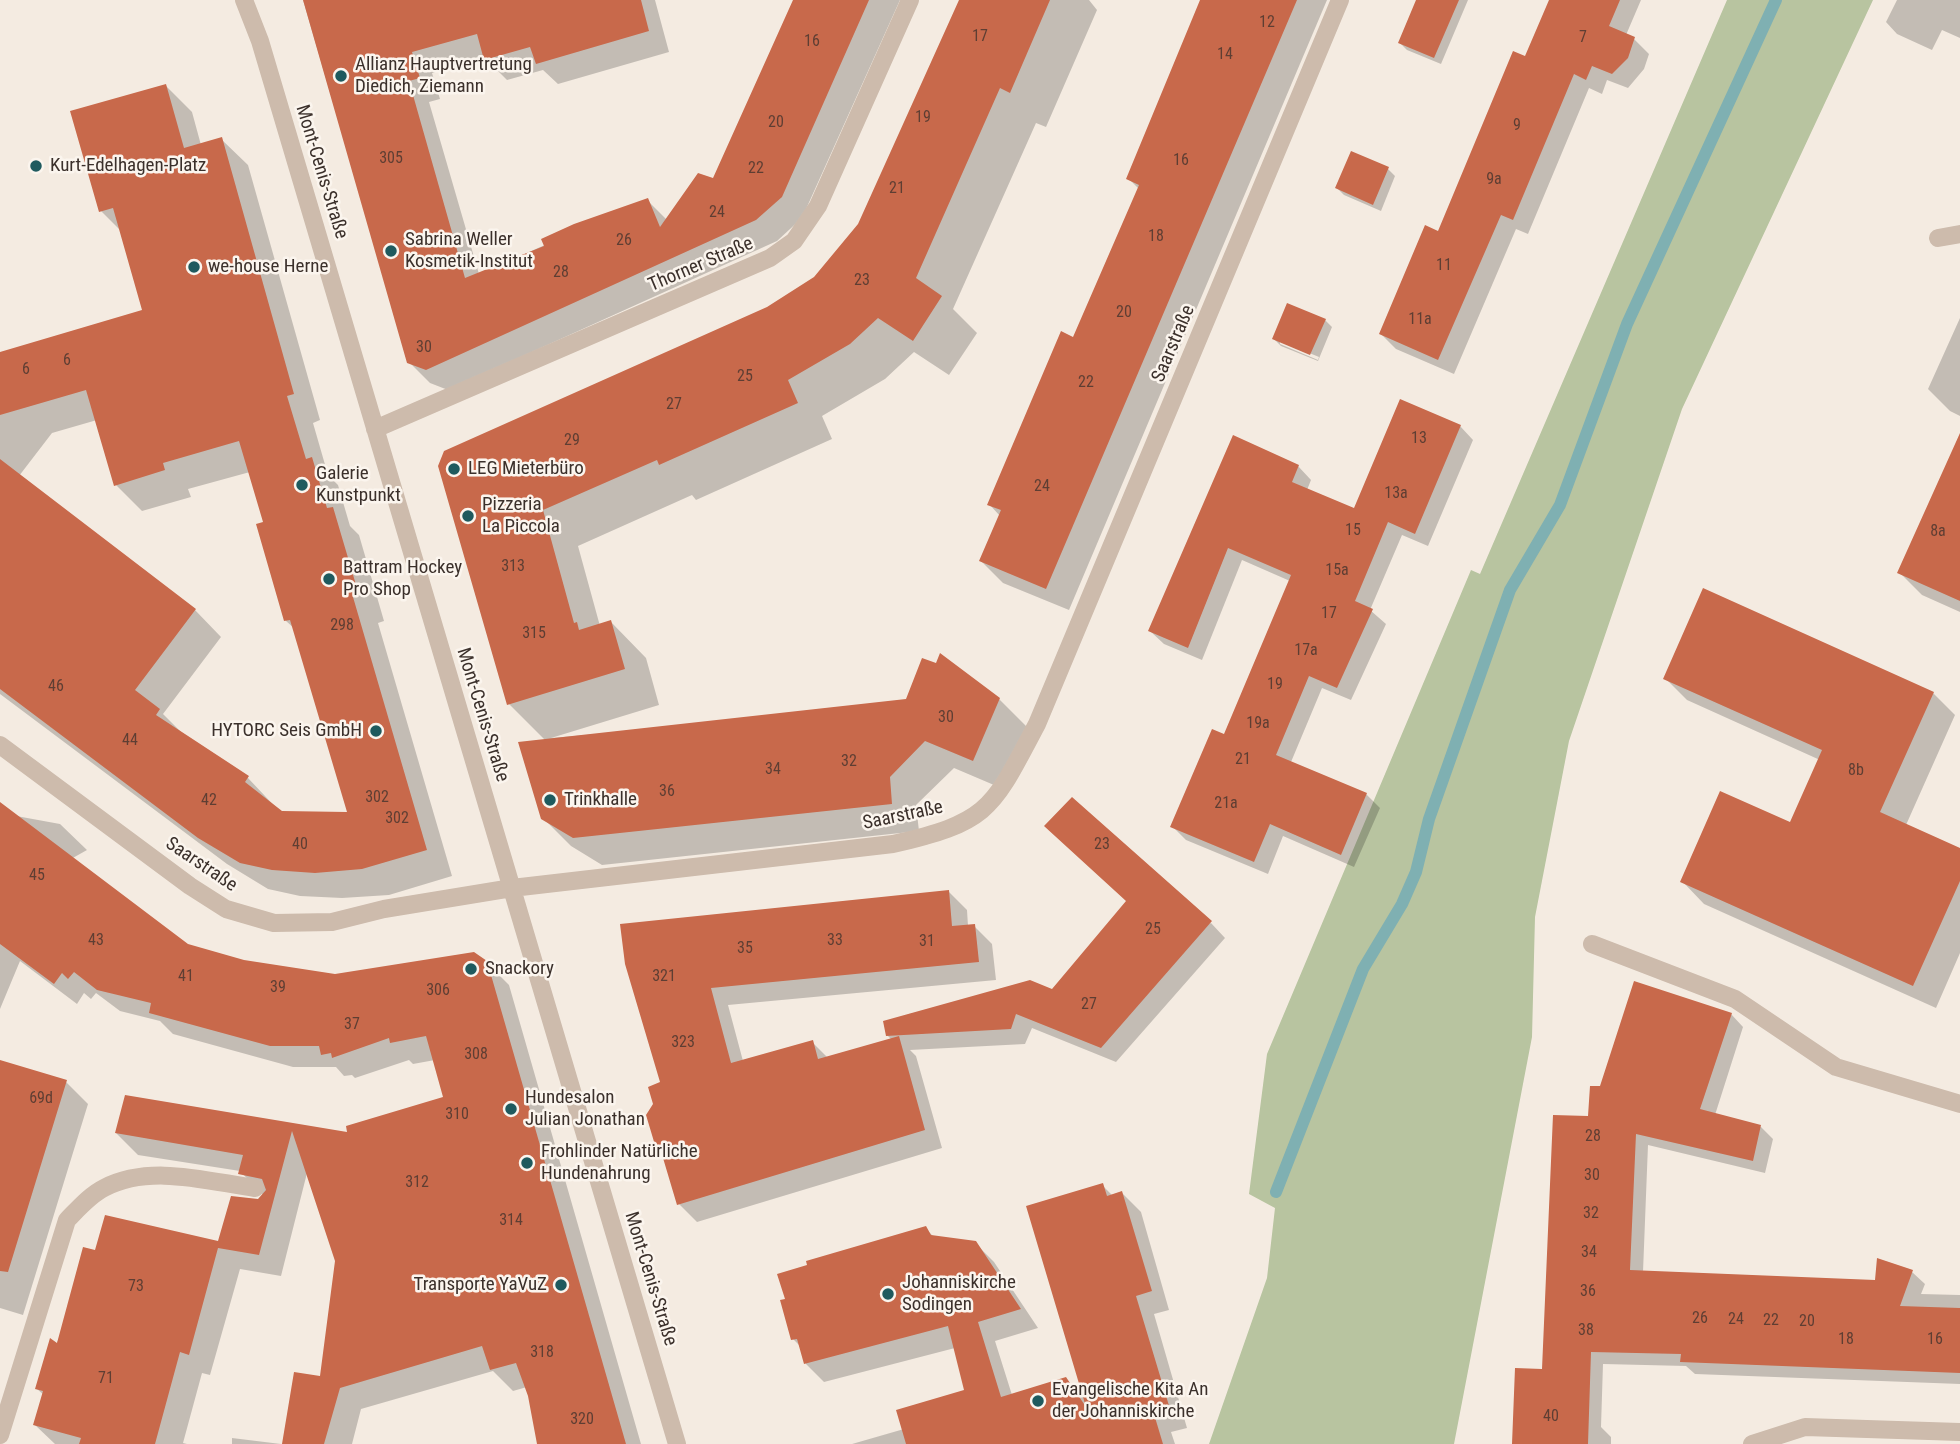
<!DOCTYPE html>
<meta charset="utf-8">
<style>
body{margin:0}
canvas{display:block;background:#f4ebe1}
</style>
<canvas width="1960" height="1444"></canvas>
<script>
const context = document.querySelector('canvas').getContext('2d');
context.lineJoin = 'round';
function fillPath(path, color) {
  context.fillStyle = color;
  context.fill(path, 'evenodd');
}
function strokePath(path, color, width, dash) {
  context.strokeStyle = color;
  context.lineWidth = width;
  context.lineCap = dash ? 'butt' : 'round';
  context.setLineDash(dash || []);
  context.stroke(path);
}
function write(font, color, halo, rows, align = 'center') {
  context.font = font + ' "Roboto Condensed",sans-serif';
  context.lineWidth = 5;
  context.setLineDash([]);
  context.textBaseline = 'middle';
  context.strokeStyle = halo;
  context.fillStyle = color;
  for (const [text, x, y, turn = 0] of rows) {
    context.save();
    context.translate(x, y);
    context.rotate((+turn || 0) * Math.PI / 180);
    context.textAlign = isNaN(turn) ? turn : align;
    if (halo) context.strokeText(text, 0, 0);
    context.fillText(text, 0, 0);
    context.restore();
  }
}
fillPath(new Path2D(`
 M1727,0H1873L1682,409L1569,741L1535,917L1532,1037L1454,1444H1209L1267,1278L1275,1208L1249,1194L1267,1054L1471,570L1480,574Z`), '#b8c4a0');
fillPath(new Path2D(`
 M303,0H655L669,52L558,84L543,70L507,80L485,58L432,73L440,99L429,102L479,274L647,200L667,220L714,181L795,0H900L802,218L777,241L448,390L430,383L409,362Z
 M960,0H1089L1097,10L1046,127L1036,123L953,309L977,333L949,375L914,352L885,379L822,416L832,439L696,500L692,495L578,546L600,626L611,622L646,658L659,705L551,738L999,699L1027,727L1001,788L954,768L916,805L919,831L602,865L571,846L543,818L545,740L509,704L440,466L768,309L815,278L859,225Z
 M1218,0H1327L1069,610L1003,583L981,561L1000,516L989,504L1074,339L1139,189L1128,178Z
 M1418,0H1468L1441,64L1407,50L1400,43Z
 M1550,0H1641L1626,35L1634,39L1649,54L1644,69L1628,88L1607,80L1602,94L1589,88L1528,234L1516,229L1454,374L1396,349L1381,334L1439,233L1526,58Z
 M1897,0H1960V38L1942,30L1932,50L1897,34L1886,22Z
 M166,86L192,112L201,145L221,139L248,165L320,420L313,423L328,475L338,485L350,526L359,535L384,621L378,623L452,876L389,895L342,898L300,896L268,889L227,864L0,694V353L144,311L122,232L101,211ZM97,420L116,485L142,511L191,497L188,489L250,472L265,523L286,621L295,629L349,813H281L248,778L184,735L163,714L221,637L195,610L19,476L52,433Z
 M1388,169L1395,176L1381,211L1344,195L1337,188Z
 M1960,318V416L1950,411L1928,389Z
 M1325,320L1332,327L1318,361L1281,346L1274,339ZM1280,341L1319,357L1318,360L1280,344Z
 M1460,426L1473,440L1428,546L1402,535L1370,610L1386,624L1351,700L1322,688L1291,762L1366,794L1380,808L1354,867L1283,836L1268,874L1186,840L1172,826L1224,736L1290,581L1242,560L1202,660L1164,644L1150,631L1298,466L1311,480L1307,490L1355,510Z
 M1960,494V612L1922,595L1899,572Z
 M1665,678L1933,693L1955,715L1906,825L1960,849V953L1936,1008L1704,904L1682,881L1791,825L1820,760L1687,700Z
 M0,813L60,824L87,850L71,859L187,946L243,962L335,976L486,962L509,985L641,1444H548L527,1387L513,1391L493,1371L361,1409L352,1444H284L321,1378L337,1261L307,1173L281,1276L240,1269L210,1375L202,1373L183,1443L187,1444H55L35,1425L44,1395L37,1389L96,1252L219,1243L264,1196L240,1171L138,1155L116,1133L126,1097L350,1134L445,1098L435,1060L413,1064L409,1060L355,1078L352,1075L344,1076L336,1067H293L173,1034L160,1021L120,1011L96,993L91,999L84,993L77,1004L20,961L0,1009Z
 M949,892L967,910L968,926H974L992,944L996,980L728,1005L743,1061L812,1042L828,1058L892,1040L887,1035L1053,991L1211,923L1225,938L1116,1062L1032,1028L1025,1044L910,1050L916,1056L942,1148L697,1222L679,1204L654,1104L662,1083L627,964Z
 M1731,1014L1743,1027L1715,1115L1761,1127L1773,1139L1765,1173L1648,1145L1643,1272L1877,1282L1912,1272L1925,1284L1921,1294L1960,1295V1384L1695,1374L1686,1366L1603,1364L1601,1427L1611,1437V1444H1515L1544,1371L1590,1118L1601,1088Z
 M0,1061L66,1082L88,1104L23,1315L0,1308Z
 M1102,1185L1113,1196L1122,1193L1141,1212L1169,1310L1154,1314L1187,1428L1171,1432L1175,1444H852L904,1429L966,1391L955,1348L824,1382L806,1364L801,1347L793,1339L925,1228L934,1237L975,1243L994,1262L1038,1328L995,1341L1012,1395L1066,1379L1086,1399Z
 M232,1438L281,1444H232Z`), '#0003');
strokePath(new Path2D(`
 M1276,1192L1363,969L1402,904L1416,872L1429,819L1510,590L1560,505L1627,324L1776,0`), '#7fb0b2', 12);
fillPath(new Path2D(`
 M303,0H641L649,31L536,64L530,47L484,60L477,34L412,52L420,78L409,81L465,278L544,246L541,239L574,224L648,198L660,227L698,173L713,178L793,0H869L782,197L756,220L426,370L407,363Z
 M959,0H1050L1010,93L1000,88L916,278L942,296L913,341L878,318L850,344L788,380L798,403L659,465L657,460L543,510L574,623L577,622L579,630L611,620L625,669L507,705L438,466L444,451L767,307L814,277L858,224Z
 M1200,0H1297L1046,589L979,561L1001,510L987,505L1061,331L1073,337L1139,185L1126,179Z
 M1416,0H1459L1434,58L1398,43Z
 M1549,0H1620L1609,26L1635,37L1628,58L1612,74L1592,66L1586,80L1574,74L1513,220L1501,215L1438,360L1379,334L1425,225L1438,231L1513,51L1525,56Z
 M166,84L184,148L222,137L294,394L287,396L306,459L312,457L327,508L333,507L359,595L353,597L427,850L362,869L315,873L272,870L240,863L198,838L0,689V459L196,609L135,690L160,709L156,715L249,776L245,782L282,811L347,812L290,620L284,621L256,524L263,522L239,441L163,463L165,470L114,486L86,390L0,415V352L142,310L113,208L99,212L70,111Z
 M1351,151L1389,167L1373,205L1335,188Z
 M1287,303L1326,319L1310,355L1272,339Z
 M1400,399L1461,425L1415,534L1388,522L1355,601L1373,609L1337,688L1309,676L1276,755L1367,793L1341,855L1270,824L1254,862L1170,827L1212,729L1224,734L1291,575L1228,548L1188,648L1148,631L1233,435L1299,465L1292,482L1354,508Z
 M1960,433V601L1897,573Z
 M1703,588L1934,692L1880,812L1960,848V881L1913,986L1680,882L1720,791L1790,822L1822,750L1663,679Z
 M940,653L1000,698L973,761L925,741L890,777L892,804L573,838L541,819L518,742L906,699L922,658L936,663Z
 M1072,797L1212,921L1101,1048L1016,1014L1011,1029L886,1036L883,1021L1030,980L1052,989L1126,901L1044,826Z
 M0,802L188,944L244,960L335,974L474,952L487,961L626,1444H537L528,1396L516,1363L490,1370L482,1346L340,1388L324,1444H282L294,1372L320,1376L335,1261L292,1131L259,1255L218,1248L189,1355L180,1352L155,1444H79L81,1438L33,1425L43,1391L35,1389L50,1338L57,1343L83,1247L95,1250L105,1215L218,1241L231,1196L258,1199L266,1190L262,1179L238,1174L243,1155L115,1133L125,1095L347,1132L346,1126L443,1097L426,1036L390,1043L389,1038L332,1058L331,1053L321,1055L319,1046H270L149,1013L151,1003L97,990L74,972L68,979L62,973L54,984L0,944Z
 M949,890L952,926L975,924L979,962L711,988L731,1063L813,1040L818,1059L899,1036L925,1130L677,1205L663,1158L658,1155L646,1115L653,1104L648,1087L660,1082L625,964L620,924Z
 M1634,981L1732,1013L1700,1109L1761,1125L1753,1161L1636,1134L1630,1270L1875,1280L1877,1258L1913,1270L1900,1306L1960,1308V1373L1680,1362L1681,1354L1591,1352L1588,1444H1512L1515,1368L1542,1369L1553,1115L1588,1116L1590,1086H1600Z
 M0,1060L67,1080L8,1272L0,1271Z
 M1103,1183L1107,1196L1122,1191L1152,1291L1136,1296L1170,1409L1154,1414L1163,1444H906L896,1410L964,1390L948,1326L804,1364L797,1339L791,1340L780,1300L785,1299L777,1274L807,1265L806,1261L926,1226L931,1235L976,1241L1021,1309L978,1322L1001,1397L1066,1377L1086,1407L1026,1206Z`), '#c8694b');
strokePath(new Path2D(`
 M244,0L260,41L677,1444
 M1938,238L1960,234
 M375,429L770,258L794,241L818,206L910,0
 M0,745L190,886L226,909L274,923L332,922L384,909L512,888L893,844C990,822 992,809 1037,724L1340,0
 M1592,944L1735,999L1836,1067L1960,1104
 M0,1435L67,1220C78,1209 90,1195 104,1188C150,1164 206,1181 255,1188
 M1752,1444L1805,1427L1960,1432`), '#cdbbac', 18);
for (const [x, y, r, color] of [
 [341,76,7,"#1f5a5e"],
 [36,166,7,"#1f5a5e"],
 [391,251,7,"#1f5a5e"],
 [194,267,7,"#1f5a5e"],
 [454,469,7,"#1f5a5e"],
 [302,485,7,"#1f5a5e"],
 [468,516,7,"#1f5a5e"],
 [329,579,7,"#1f5a5e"],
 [376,731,7,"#1f5a5e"],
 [550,800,7,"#1f5a5e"],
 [471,969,7,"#1f5a5e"],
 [511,1109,7,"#1f5a5e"],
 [527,1163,7,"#1f5a5e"],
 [561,1285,7,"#1f5a5e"],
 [888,1294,7,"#1f5a5e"],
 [1038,1401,7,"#1f5a5e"]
]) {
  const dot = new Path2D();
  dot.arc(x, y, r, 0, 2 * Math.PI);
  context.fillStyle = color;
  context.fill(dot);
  strokePath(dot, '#fbf5ee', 2.5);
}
write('16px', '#5e3e33', null, [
 ["12",1267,23],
 ["17",980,37],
 ["7",1583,38],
 ["16",812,42],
 ["14",1225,55],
 ["19",923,118],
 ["20",776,123],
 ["9",1517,126],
 ["305",391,159],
 ["16",1181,161],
 ["22",756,169],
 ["9a",1494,180],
 ["21",897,189],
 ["24",717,213],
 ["18",1156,237],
 ["26",624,241],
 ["11",1444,266],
 ["28",561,273],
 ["23",862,281],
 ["20",1124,313],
 ["11a",1420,320],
 ["30",424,348],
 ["6",67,361],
 ["6",26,370],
 ["25",745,377],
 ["22",1086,383],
 ["27",674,405],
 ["13",1419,439],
 ["29",572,441],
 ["24",1042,487],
 ["13a",1396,494],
 ["15",1353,531],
 ["8a",1938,532],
 ["313",513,567],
 ["15a",1337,571],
 ["17",1329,614],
 ["298",342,626],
 ["315",534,634],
 ["17a",1306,651],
 ["19",1275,685],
 ["46",56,687],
 ["30",946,718],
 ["19a",1258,724],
 ["44",130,741],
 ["21",1243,760],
 ["32",849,762],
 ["34",773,770],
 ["8b",1856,771],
 ["36",667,792],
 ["302",377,798],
 ["42",209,801],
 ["21a",1226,804],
 ["302",397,819],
 ["40",300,845],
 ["23",1102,845],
 ["45",37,876],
 ["25",1153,930],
 ["43",96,941],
 ["33",835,941],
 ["31",927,942],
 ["35",745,949],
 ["41",186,977],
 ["321",664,977],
 ["39",278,988],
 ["306",438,991],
 ["27",1089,1005],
 ["37",352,1025],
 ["323",683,1043],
 ["308",476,1055],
 ["69d",41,1099],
 ["310",457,1115],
 ["28",1593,1137],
 ["30",1592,1176],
 ["312",417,1183],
 ["32",1591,1214],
 ["314",511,1221],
 ["34",1589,1253],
 ["73",136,1287],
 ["36",1588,1292],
 ["26",1700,1319],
 ["24",1736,1320],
 ["22",1771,1321],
 ["20",1807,1322],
 ["38",1586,1331],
 ["18",1846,1340],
 ["16",1935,1340],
 ["318",542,1353],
 ["71",106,1379],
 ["40",1551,1417],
 ["320",582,1420]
]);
write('19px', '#3b302b', '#fbf5ee', [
 ["Allianz Hauptvertretung",355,65],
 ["Diedich, Ziemann",355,87],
 ["Kurt-Edelhagen-Platz",50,166],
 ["Sabrina Weller",405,240],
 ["Kosmetik-Institut",405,262],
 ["we-house Herne",208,267],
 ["LEG Mieterbüro",468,469],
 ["Galerie",316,474],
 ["Kunstpunkt",316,496],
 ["Pizzeria",482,505],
 ["La Piccola",482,527],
 ["Battram Hockey",343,568],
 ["Pro Shop",343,590],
 ["HYTORC Seis GmbH",362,731,"right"],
 ["Trinkhalle",564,800],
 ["Snackory",485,969],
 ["Hundesalon",525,1098],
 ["Julian Jonathan",525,1120],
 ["Frohlinder Natürliche",541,1152],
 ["Hundenahrung",541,1174],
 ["Johanniskirche",902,1283],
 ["Sodingen",902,1305],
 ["Transporte YaVuZ",547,1285,"right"],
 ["Evangelische Kita An",1052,1390],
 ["der Johanniskirche",1052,1412]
], 'left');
write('19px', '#3b302b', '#fbf5ee', [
 ["Mont-Cenis-Straße",321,172,73],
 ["Thorner Straße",701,265,-23],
 ["Saarstraße",1174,344,-67],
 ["Mont-Cenis-Straße",482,715,73],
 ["Saarstraße",903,816,-12],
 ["Saarstraße",201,865,34],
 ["Mont-Cenis-Straße",650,1279,73]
]);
</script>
